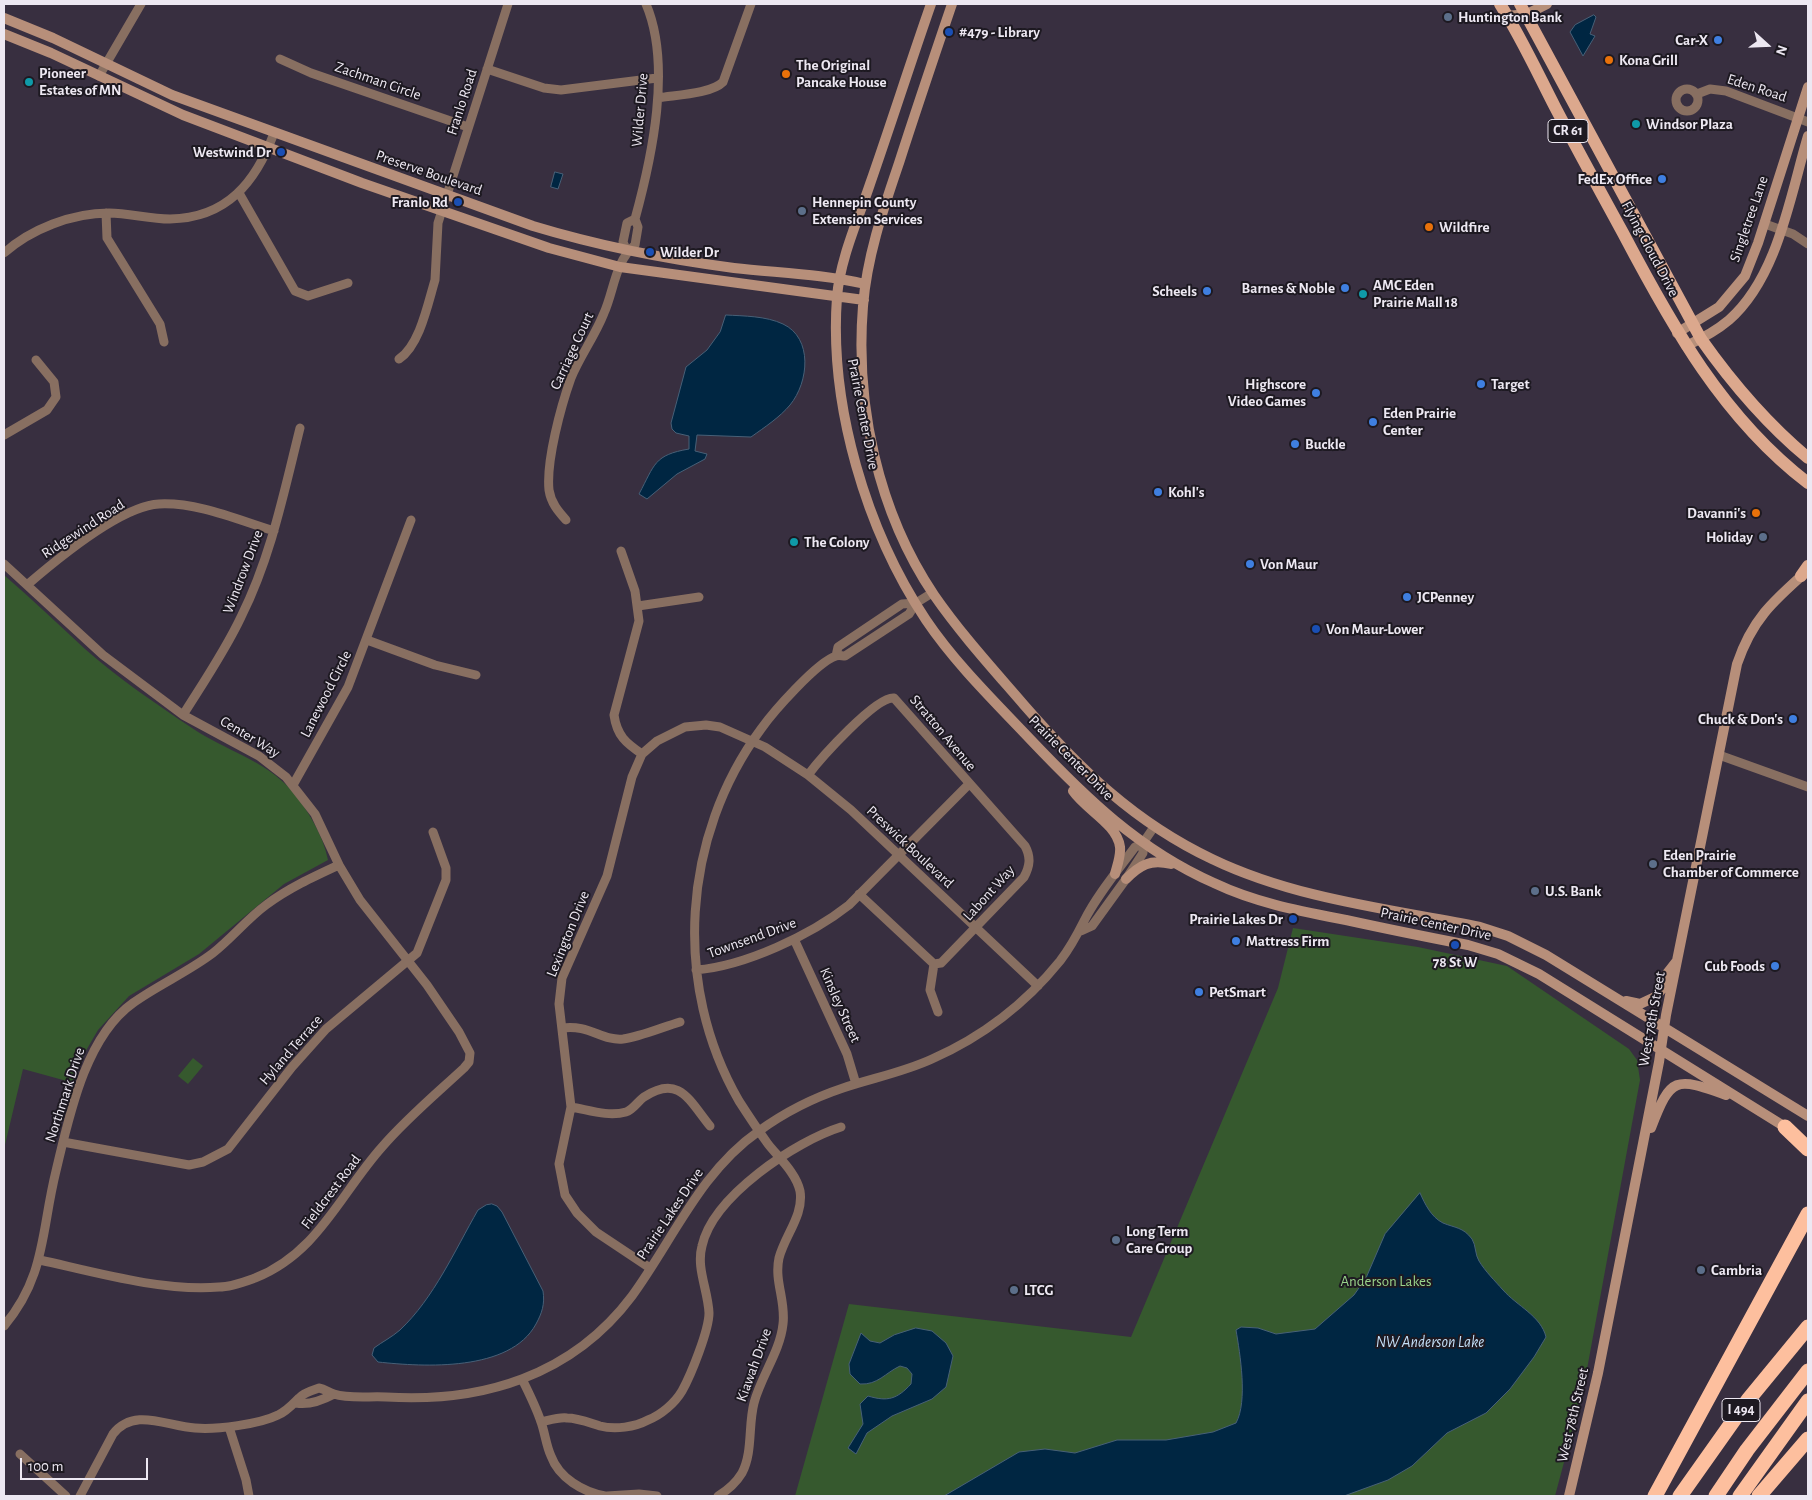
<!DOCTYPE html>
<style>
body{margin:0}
#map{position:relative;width:1812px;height:1500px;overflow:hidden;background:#382f40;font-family:"Alegreya Sans",sans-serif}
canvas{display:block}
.frame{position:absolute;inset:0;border:5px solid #ede8f2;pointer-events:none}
.north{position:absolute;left:1742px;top:20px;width:50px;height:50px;-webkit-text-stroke:4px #1d1921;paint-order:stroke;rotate:110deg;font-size:14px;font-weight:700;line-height:20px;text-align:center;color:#ede8f2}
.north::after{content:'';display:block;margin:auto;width:18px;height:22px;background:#ede8f2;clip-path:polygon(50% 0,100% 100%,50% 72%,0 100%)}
.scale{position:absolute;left:20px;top:1458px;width:128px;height:22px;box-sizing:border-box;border:2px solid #ede8f2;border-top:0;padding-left:6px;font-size:15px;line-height:18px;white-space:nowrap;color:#ede8f2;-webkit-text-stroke:4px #1d1921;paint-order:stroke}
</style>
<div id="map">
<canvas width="1812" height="1500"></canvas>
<div class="frame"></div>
<div class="north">N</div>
<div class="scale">100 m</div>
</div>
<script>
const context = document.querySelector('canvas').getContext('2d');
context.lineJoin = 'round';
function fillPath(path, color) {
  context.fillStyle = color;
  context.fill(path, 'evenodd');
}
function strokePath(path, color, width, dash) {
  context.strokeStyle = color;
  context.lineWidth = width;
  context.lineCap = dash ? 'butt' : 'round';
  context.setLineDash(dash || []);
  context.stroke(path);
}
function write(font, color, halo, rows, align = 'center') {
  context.font = font + ' "Alegreya Sans",sans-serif';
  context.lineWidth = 4;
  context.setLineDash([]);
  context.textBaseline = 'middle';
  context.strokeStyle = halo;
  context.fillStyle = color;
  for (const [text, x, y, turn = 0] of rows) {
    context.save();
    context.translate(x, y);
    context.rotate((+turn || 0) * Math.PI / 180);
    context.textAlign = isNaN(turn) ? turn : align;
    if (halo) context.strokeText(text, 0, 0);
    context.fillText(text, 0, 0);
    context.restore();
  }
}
fillPath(new Path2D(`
 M4,575C32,599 58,624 85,649C118,678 156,704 192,728C224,750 265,760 291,790C308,810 323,835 328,860L284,884L199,954L129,996L98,1030L84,1054L74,1083L23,1069L4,1149Z
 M1293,928L1418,947L1507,966L1629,1049L1637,1060L1640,1080L1583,1391L1555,1496H795L849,1304L1131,1337L1278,988Z
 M193,1058L203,1066L188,1084L178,1076Z`), '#36592e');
const water = new Path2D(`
 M1594,15L1596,17L1590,34L1595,36L1583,56L1570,32L1575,25Z
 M555,172L563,174L558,189L551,187Z
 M726,315C744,316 766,316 783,324C813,338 809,382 790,405C780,417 765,427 751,437L697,435L695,451L707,454L705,459L677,474L647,499L639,494C655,464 654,455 689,449V436L676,433L672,429L671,423L686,367L707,350L720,332Z
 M1420,1193C1425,1204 1431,1217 1443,1223C1455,1228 1463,1227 1472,1239C1476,1245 1475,1255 1479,1261C1485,1271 1495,1281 1503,1290C1517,1306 1541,1316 1546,1337L1534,1357L1510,1389L1486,1413L1447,1433L1412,1466L1388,1480L1344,1496H944L1019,1452L1045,1449L1075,1453L1117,1440H1166L1213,1432L1236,1423C1248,1401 1240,1354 1236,1330L1241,1327L1258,1328L1276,1334L1315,1329L1354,1295L1366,1278L1385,1234Z
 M492,1204L497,1206L502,1212L543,1291C545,1304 542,1313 536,1324C510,1372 424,1367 378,1362L372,1355L374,1348C382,1342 392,1337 400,1330C434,1298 455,1250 478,1210L486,1205Z
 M916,1328L932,1331L946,1343L953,1356L946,1387L932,1399L892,1416L867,1433L856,1454L848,1448L863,1424L860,1404L868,1396C888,1402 897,1399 911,1384L912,1374L907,1368L900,1366C885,1373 878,1385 860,1384L850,1374L849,1364L861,1333L870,1341L880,1343L894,1335Z`);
fillPath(water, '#002642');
strokePath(water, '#476077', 1);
strokePath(new Path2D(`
 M280,59L311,73L468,127
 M487,69L544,88L561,90L657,78
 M99,76L141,4
 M1676 100a11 11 0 1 1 22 0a11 11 0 1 1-22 0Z
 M1697,94L1710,89L1726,91L1808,122
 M658,98C675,95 711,94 723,82L751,4
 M239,193L295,291L308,296L348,283
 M106,213L107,238L160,324L164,342
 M1765,224L1793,234L1808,244
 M627,251L623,242L627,223L635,219
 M4,253C31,229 72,213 109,213C129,213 149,219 170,219C227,218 256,182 274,133
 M399,359C420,345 428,303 435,280L438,223L508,4
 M4,435L47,410L56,397L54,382L36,360
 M566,520C558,511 551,503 549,490C546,461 561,406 571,378C580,356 595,336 604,313C614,291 615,261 635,245L638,227L635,219C652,157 672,65 646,4
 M621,551L635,591L639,621L614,715C617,736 626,743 642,754
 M4,564L103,655L183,715L259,756L286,777L315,814L339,865L360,900L427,985L459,1032L470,1053L469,1062L464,1068C436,1094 407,1118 382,1147C340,1194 318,1253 255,1278C244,1282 231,1287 219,1287C164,1292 94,1272 40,1260
 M27,585C56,560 121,506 159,504C197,502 238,520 274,531
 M638,606L699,597
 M367,640L435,665L476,675
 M836,656L838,647L902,604L916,603
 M183,715C203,683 225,651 241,617C271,557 284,492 300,428
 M1719,755L1808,787
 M808,775C820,759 876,696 894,698L1025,846C1031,857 1030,866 1024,877L941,963L934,964L859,894
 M293,785L348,687L411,520
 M1081,931L1092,926L1126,879L1143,853V843L1154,827
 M794,939L847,1054L856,1084
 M934,964L930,990L938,1012
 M696,970C745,966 811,935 849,905L969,784
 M562,1028C589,1024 602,1041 623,1039C640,1037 663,1027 680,1022
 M571,1107C589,1110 608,1117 626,1112C633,1110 638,1101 644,1097C679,1074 689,1100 710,1126
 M63,1142L189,1165L203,1162L228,1149L292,1067L326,1029L417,953L446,880V868L433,832
 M650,1268L596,1232L577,1213L565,1195L559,1164L571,1107L559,1004L562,978L607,876L632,777L642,754L657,741L685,727L706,725L720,727L765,747L808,775L851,810L1038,986
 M4,1326C46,1276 41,1231 56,1171C69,1117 85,1037 133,1003C158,985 188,972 213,953C232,938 247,919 266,905C289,888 313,877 339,865
 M522,1379C529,1393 536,1407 541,1422C545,1433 546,1445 551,1456C559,1478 583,1492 605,1496
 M296,1403C308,1405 323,1400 334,1394
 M541,1422C550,1420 559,1417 567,1418C578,1418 590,1423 600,1426C615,1430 635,1427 648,1420C661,1415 675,1403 682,1391C691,1375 709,1330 709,1313C708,1290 696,1268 702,1246C713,1196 796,1141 841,1127
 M229,1427L246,1480L249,1496
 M20,1454L66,1496
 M80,1496L113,1434C134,1407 166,1426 195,1428C216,1430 260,1424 278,1415C287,1411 292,1405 299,1398C303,1393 313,1390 319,1388C325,1389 328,1392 334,1394C349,1399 370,1396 386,1397C482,1403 572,1376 632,1296C673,1240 700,1172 759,1131C785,1112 813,1098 843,1088C873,1078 904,1072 932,1059C982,1037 1026,1003 1060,961C1070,948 1077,935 1084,921C1097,895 1118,870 1135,847L1143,843
 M607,1496L639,1494L657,1496
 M718,1496C728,1490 736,1483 742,1473C753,1452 748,1426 754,1403C761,1376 780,1352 783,1324C786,1301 774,1281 779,1258C785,1235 804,1215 800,1191C796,1173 779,1158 768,1144C758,1130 748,1115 739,1101C672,985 682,836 761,729C773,712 817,662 836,656C839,655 842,656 845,656L909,614L916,603L932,593`), '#886f61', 9);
strokePath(new Path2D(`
 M931,4C910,64 891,124 870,184C858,220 840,259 837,297C829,405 866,530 926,620C955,663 994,701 1030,739C1085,797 1139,850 1214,883C1256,903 1300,911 1346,920C1387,929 1427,937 1468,945L1498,954L1539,974L1790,1130
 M952,4C934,57 916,110 899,163C883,210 867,256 863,306C855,405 878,512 934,595C961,634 993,669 1024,705C1080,769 1134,822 1212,859C1295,899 1390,909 1480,927L1508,936L1546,955L1808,1116
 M1507,16L1527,14L1547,4
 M4,18L53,38L172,95L533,226C599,246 665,259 734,268C778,273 822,274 865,284
 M4,34L51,53L183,115L362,183L549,248L620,267L864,300
 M1677,333L1719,307L1745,276L1758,243L1808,87
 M1686,346C1701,339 1716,331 1729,320C1778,277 1790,196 1808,136
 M1073,791C1086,810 1117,824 1120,847C1121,856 1117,866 1115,874
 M1126,879C1140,865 1150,859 1171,864
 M1626,1001L1640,1004L1655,997L1662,989L1665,976L1676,962
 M1651,1128C1671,1076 1675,1077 1726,1095
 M1569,1496L1598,1373L1659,1062L1666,1015L1737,664C1752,620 1772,602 1806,572`), '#b78f7a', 10);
strokePath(new Path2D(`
 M1500,4C1521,37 1537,72 1555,107C1577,149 1600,191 1623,233C1672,326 1723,418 1808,483
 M1520,4L1701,339C1732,383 1766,423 1808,458
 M1801,576L1808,566`), '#dca88d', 12);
strokePath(new Path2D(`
 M1785,1127L1808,1149
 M1655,1496L1808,1214
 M1680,1496L1748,1400L1808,1327
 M1716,1496L1747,1450L1808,1371
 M1740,1496L1808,1401
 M1759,1496L1808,1439`), '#fdbf9e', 15);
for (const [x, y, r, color] of [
 [1448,17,5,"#5c6f8a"],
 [949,32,5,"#1a4fb4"],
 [1718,40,5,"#3f7fe0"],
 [1609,60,5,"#e8710a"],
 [786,74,5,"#e8710a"],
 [29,82,5,"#0f9aa8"],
 [1636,124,5,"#0f9aa8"],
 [281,152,5,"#1a4fb4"],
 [1662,179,5,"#3f7fe0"],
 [458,202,5,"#1a4fb4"],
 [802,211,5,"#5c6f8a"],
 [1429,227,5,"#e8710a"],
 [650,252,5,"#1a4fb4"],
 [1345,288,5,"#3f7fe0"],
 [1207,291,5,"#3f7fe0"],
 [1363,294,5,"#0f9aa8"],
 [1481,384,5,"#3f7fe0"],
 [1316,393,5,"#3f7fe0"],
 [1373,422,5,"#3f7fe0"],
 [1295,444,5,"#3f7fe0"],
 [1158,492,5,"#3f7fe0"],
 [1756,513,5,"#e8710a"],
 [1763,537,5,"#5c6f8a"],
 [794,542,5,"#0f9aa8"],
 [1250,564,5,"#3f7fe0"],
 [1407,597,5,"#3f7fe0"],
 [1316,629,5,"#1a4fb4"],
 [1793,719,5,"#3f7fe0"],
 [1653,864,5,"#5c6f8a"],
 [1535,891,5,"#5c6f8a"],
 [1293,919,5,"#1a4fb4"],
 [1236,941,5,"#3f7fe0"],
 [1455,945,5,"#1a4fb4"],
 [1775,966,5,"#3f7fe0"],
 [1199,992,5,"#3f7fe0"],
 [1116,1240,5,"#5c6f8a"],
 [1701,1270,5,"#5c6f8a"],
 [1014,1290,5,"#5c6f8a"]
]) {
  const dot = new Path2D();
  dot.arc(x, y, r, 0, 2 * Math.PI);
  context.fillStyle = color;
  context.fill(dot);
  strokePath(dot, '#1d1921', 2);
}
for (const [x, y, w] of [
 [1568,131,40],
 [1741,1410,38]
]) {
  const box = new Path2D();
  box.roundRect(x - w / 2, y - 11.5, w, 23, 4);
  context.fillStyle = '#1d1921';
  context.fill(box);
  strokePath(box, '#ede8f2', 1);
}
write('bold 14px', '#ede8f2', null, [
 ["CR 61",1568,131],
 ["I 494",1741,1410]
]);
write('bold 15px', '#ede8f2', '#1d1921', [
 ["Huntington Bank",1458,17],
 ["#479 - Library",959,32],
 ["Car-X",1708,40,"right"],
 ["Kona Grill",1619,60],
 ["The Original",796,65],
 ["Pancake House",796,82],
 ["Pioneer",39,73],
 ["Estates of MN",39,90],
 ["Windsor Plaza",1646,124],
 ["Westwind Dr",271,152,"right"],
 ["FedEx Office",1652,179,"right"],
 ["Franlo Rd",448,202,"right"],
 ["Hennepin County",812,202],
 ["Extension Services",812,219],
 ["Wildfire",1439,227],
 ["Wilder Dr",660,252],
 ["AMC Eden",1373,285],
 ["Prairie Mall 18",1373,302],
 ["Barnes & Noble",1335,288,"right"],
 ["Scheels",1197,291,"right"],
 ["Highscore",1306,384,"right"],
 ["Video Games",1306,401,"right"],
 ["Target",1491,384],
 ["Eden Prairie",1383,413],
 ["Center",1383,430],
 ["Buckle",1305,444],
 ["Kohl's",1168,492],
 ["Davanni's",1746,513,"right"],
 ["Holiday",1753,537,"right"],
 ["The Colony",804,542],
 ["Von Maur",1260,564],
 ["JCPenney",1417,597],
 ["Von Maur-Lower",1326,629],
 ["Chuck & Don's",1783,719,"right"],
 ["Eden Prairie",1663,855],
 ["Chamber of Commerce",1663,872],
 ["U.S. Bank",1545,891],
 ["Prairie Lakes Dr",1283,919,"right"],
 ["Mattress Firm",1246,941],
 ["78 St W",1455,962,"center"],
 ["Cub Foods",1765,966,"right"],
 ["PetSmart",1209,992],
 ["Long Term",1126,1231],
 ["Care Group",1126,1248],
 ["Cambria",1711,1270],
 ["LTCG",1024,1290]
], 'left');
write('15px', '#ede8f2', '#1d1921', [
 ["Zachman Circle",378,81,19],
 ["Eden Road",1757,88,18],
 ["Franlo Road",462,102,-72],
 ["Wilder Drive",640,110,-85],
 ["Preserve Boulevard",429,173,19],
 ["Singletree Lane",1749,219,-71],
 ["Flying Cloud Drive",1650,249,62],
 ["Carriage Court",572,351,-65],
 ["Prairie Center Drive",863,414,79],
 ["Ridgewind Road",83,529,-33],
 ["Windrow Drive",243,572,-69],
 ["Lanewood Circle",326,694,-63],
 ["Stratton Avenue",943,733,50],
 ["Center Way",250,737,31],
 ["Prairie Center Drive",1071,758,45],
 ["Preswick Boulevard",910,847,43],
 ["Labont Way",989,893,-48],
 ["Prairie Center Drive",1436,924,12],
 ["Lexington Drive",568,934,-68],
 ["Townsend Drive",752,938,-20],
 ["Kinsley Street",840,1005,66],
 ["West 78th Street",1652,1019,-80],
 ["Hyland Terrace",291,1050,-49],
 ["Northmark Drive",65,1095,-72],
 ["Fieldcrest Road",331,1192,-53],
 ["Prairie Lakes Drive",670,1214,-56],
 ["Kiawah Drive",754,1365,-70],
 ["West 78th Street",1573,1415,-77]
]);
write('15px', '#99d38b', '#1d1921', [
 ["Anderson Lakes",1386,1281]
]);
write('italic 16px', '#c3dff8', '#1d1921', [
 ["NW Anderson Lake",1430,1342]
]);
</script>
